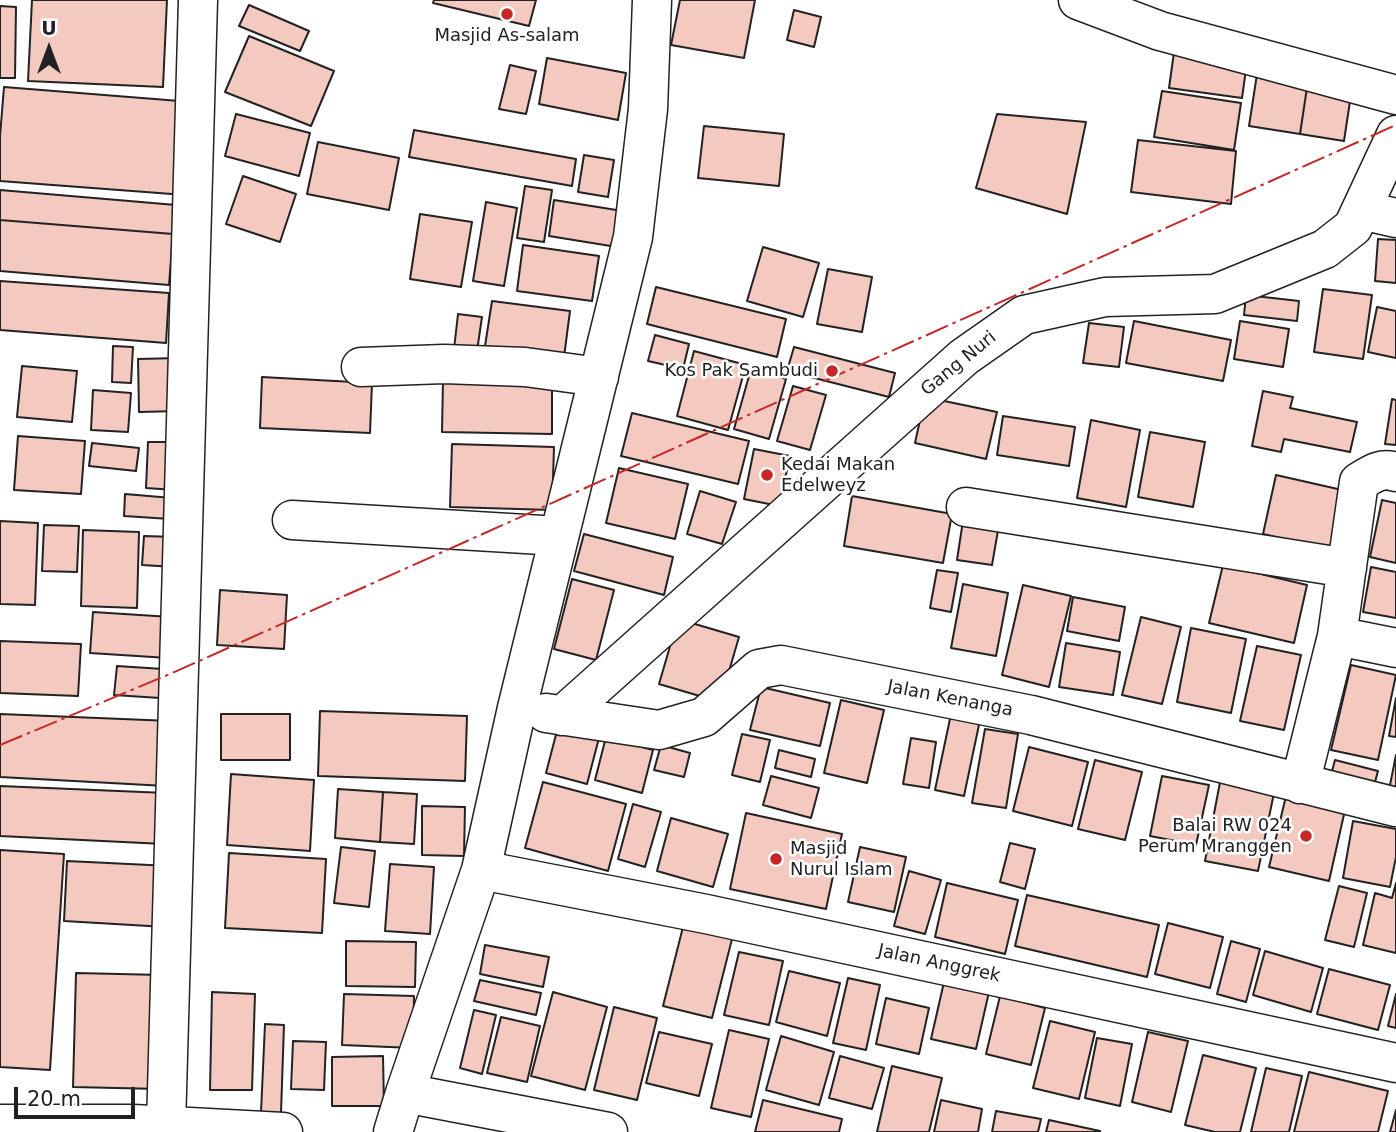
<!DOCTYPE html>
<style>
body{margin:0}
#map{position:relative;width:1396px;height:1132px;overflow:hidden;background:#fff;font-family:"DejaVu Sans",sans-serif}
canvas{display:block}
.north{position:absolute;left:14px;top:14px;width:70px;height:70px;-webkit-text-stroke:5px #fff;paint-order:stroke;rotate:0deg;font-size:19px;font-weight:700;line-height:28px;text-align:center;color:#222}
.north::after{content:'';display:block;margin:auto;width:24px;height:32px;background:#222;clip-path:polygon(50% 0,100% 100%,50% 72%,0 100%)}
.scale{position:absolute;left:14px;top:1087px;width:121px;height:32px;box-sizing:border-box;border:4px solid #222;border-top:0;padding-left:9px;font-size:21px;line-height:24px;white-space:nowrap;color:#222;-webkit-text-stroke:5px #fff;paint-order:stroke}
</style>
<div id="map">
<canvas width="1396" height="1132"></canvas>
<div class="north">U</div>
<div class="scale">20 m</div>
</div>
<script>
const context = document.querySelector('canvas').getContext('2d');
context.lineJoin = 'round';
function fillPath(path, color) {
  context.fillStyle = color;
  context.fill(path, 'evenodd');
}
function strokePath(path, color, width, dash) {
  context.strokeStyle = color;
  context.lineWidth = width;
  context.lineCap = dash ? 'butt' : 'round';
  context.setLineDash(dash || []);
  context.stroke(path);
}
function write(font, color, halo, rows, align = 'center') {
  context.font = font + ' "DejaVu Sans",sans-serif';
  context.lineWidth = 5;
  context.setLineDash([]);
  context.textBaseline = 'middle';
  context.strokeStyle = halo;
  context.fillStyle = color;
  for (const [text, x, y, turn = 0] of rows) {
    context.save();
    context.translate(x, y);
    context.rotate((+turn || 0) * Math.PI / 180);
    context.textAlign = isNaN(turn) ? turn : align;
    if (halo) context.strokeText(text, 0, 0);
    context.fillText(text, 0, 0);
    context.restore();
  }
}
const building = new Path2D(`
 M32,0H167L163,87L28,81Z
 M434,0H536L529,26L433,3Z
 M680,0H755L744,58L671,45Z
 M249,5L309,31L300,51L239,26Z
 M0,6L16,7L15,78H0Z
 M794,10L821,17L814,47L787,40Z
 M249,36L334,71L311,126L225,92Z
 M1175,45L1248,55L1242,98L1169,88Z
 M547,58L626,73L618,120L539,104Z
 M510,65L536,71L526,114L499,109Z
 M1257,74L1308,81L1300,134L1249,126Z
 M1308,81L1352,88L1344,141L1300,134Z
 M4,87L192,102L185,195L0,181V136Z
 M1162,91L1241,103L1234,150L1154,137Z
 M236,114L310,133L299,176L225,156Z
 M997,114L1086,122L1067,214L976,188Z
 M704,126L784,134L779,186L698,178Z
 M414,130L576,159L572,186L409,157Z
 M1138,140L1236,151L1231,204L1131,192Z
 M318,142L399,158L389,210L307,194Z
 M584,155L614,160L608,197L578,192Z
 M243,176L296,194L280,242L226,224Z
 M525,186L552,190L544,242L517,238Z
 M0,190L176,205L173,234L0,220Z
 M554,200L629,212L623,248L549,236Z
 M486,202L517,208L504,286L473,281Z
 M420,214L472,222L461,287L410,279Z
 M0,220L173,234L169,285L0,271Z
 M1378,239L1396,240V283L1375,281Z
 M523,245L599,256L592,301L517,291Z
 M763,247L819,263L803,317L747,301Z
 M828,269L872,277L862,332L817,324Z
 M0,281L169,293L166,343L0,330Z
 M656,287L786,319L777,357L647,324Z
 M1323,289L1372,295L1363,359L1314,352Z
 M1246,295L1299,301L1297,321L1244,315Z
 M492,301L570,311L564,357L485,346Z
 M1377,307L1396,311V358L1368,352Z
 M458,314L482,317L477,351L454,349Z
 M1134,321L1231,340L1223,381L1126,363Z
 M1240,321L1289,329L1283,367L1234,359Z
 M1089,323L1124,327L1119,367L1083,363Z
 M655,335L689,344L683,369L648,361Z
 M113,346L133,347L131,383L112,382Z
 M794,347L895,373L889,397L787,371Z
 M694,351L746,365L728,430L677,416Z
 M179,358L180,411L139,412L138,359Z
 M22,366L77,371L72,422L17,417Z
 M751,369L786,379L769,439L734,429Z
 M262,377L372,383L370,433L260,428Z
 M443,379L552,380V434L442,432Z
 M793,386L826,395L810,450L777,441Z
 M93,390L131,393L128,432L91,430Z
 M1263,391L1293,397L1290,408L1357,422L1350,452L1284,439L1281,452L1252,446Z
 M925,397L997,412L986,459L915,443Z
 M1392,399L1396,400V445L1385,444Z
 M632,413L749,441L738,484L621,456Z
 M1003,416L1075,427L1069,466L997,455Z
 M1091,420L1140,430L1126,507L1077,498Z
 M1150,432L1205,442L1193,507L1138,497Z
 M18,436L85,441L81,494L14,490Z
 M148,442H176L175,490L146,488Z
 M92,443L139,448L136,471L89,466Z
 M452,444L554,447L552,510L450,507Z
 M754,449L790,456L779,506L744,499Z
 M619,468L688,484L675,539L606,523Z
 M1276,475L1351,492L1337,551L1263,534Z
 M700,491L736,502L722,544L687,534Z
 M125,494L172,498L170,519L124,516Z
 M852,496L952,514L943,563L844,546Z
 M1382,500L1396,503V563L1370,557Z
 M964,514L1000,519L992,565L957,560Z
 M0,521L38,523L35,605L0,604Z
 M44,525L79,526L77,572L42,571Z
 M83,530L139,532L137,608L81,606Z
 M584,534L673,557L664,595L574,571Z
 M144,536L176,537L174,567L142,565Z
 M1223,565L1307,585L1294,643L1209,623Z
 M1371,567L1396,572V618L1363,612Z
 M937,570L958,573L951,612L930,608Z
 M572,579L614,590L596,660L554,649Z
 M963,584L1008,593L996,656L951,648Z
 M1023,585L1071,596L1049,687L1002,675Z
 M220,590L287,595L284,649L217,645Z
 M1073,597L1125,607L1119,641L1067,631Z
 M93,612L171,617L168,658L90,653Z
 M1141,617L1181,627L1162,704L1122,695Z
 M678,619L739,637L720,702L659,684Z
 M1191,628L1246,639L1231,713L1177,702Z
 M0,641L81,644L78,696L0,693Z
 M1066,643L1120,652L1113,695L1059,687Z
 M1257,646L1301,655L1284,730L1240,721Z
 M1351,665L1396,675L1378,760L1331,750Z
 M117,666L163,669L160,698L114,695Z
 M761,687L830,703L820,746L750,730Z
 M1396,698V737L1389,736Z
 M841,700L884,710L867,783L824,773Z
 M320,711L467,716L465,781L318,776Z
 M0,714L171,721L166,786L0,777Z
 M221,714H290V760H221Z
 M951,714L980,720L964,796L935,790Z
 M559,723L600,734L587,784L546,773Z
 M985,729L1018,734L1006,808L972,803Z
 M742,734L770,740L760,782L732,775Z
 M606,737L653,750L642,793L595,780Z
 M911,738L936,742L929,788L903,784Z
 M661,745L690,753L684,777L654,770Z
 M1029,747L1088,762L1072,826L1013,811Z
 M779,750L815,759L811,777L775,768Z
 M1396,755V802L1387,800Z
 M1095,760L1142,772L1125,840L1078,829Z
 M1335,760L1378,771L1371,797L1328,786Z
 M231,774L314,780L310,851L227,845Z
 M771,776L819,788L811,818L763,805Z
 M1162,776L1209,785L1196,845L1150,836Z
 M1221,777L1275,788L1258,871L1205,861Z
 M543,782L626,804L608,871L525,848Z
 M0,786L166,793L164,844L0,836Z
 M338,789L383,792L380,842L335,838Z
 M383,792L417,794L414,844L380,842Z
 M1286,796L1345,810L1329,881L1269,867Z
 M633,804L661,812L645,867L618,859Z
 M422,806L465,807L464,856L422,855Z
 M746,813L842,834L826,909L730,889Z
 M671,818L728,834L713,887L657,871Z
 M1353,821L1396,829V857L1390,887L1343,878Z
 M1010,843L1035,849L1025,889L1000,882Z
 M341,847L375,851L369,907L334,903Z
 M860,847L906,857L894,912L848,902Z
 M0,850L64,854L50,1070L0,1067Z
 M229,853L326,859L322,933L225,928Z
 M67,861L170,866L166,927L64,921Z
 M390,864L434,867L430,934L385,931Z
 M909,871L941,880L925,934L894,926Z
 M947,883L1018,900L1005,954L935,937Z
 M1396,883V953L1363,945L1375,893L1392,898Z
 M1339,886L1367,893L1354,947L1325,940Z
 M1027,895L1159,925L1147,977L1015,946Z
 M1168,923L1223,937L1210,988L1155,974Z
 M683,927L732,939L712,1018L663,1006Z
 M346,941L416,942L415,987L346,986Z
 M1231,941L1260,949L1246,1002L1217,994Z
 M485,945L549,957L543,987L480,974Z
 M1265,951L1323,968L1311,1012L1253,995Z
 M739,952L783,961L769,1025L724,1015Z
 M1329,969L1390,985L1378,1030L1317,1014Z
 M789,971L840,983L827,1036L776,1022Z
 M76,973L162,975L160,1089L73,1087Z
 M848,978L880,985L866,1050L833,1043Z
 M480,980L541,993L536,1015L474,1001Z
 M944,982L989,992L976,1049L931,1039Z
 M212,992L255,994L252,1090H210Z
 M553,992L607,1007L585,1090L531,1076Z
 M344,994L414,996L413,1048L342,1045Z
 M1396,994V1028L1388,1026Z
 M1000,996L1045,1008L1031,1065L986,1054Z
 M886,998L929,1008L919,1054L876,1044Z
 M614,1007L657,1018L637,1100L594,1090Z
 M474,1010L496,1015L482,1074L460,1068Z
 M501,1017L540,1026L527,1082L487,1073Z
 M1050,1021L1095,1032L1079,1099L1033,1088Z
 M265,1024L284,1025L281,1113L261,1112Z
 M729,1030L769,1039L751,1117L711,1108Z
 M659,1032L712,1044L699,1096L646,1083Z
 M1148,1032L1188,1041L1171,1112L1132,1102Z
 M781,1036L834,1052L819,1105L766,1090Z
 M1097,1038L1132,1044L1120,1106L1085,1098Z
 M293,1041L326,1042L324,1090L291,1089Z
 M1203,1055L1256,1068L1240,1132H1215L1185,1125Z
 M383,1056L384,1106H332V1057Z
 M840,1056L884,1068L872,1109L829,1098Z
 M892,1066L942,1078L929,1132H877Z
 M1266,1068L1302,1076L1289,1132H1251Z
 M1309,1072L1388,1091L1378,1132H1294Z
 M763,1100L842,1119L839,1132H755Z
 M941,1100L982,1109L978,1132H934Z
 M1396,1110V1132H1390Z
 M996,1111L1041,1119L1038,1132H992Z
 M1049,1120L1100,1131V1132H1046Z`);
fillPath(building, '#f3c9c0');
strokePath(building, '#222', 2);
const minor = new Path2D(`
 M1078,0L1160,31L1396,95
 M1361,210L1396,218
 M361,367L444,364L525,367L599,377
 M966,507L1347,568
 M292,520L559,536
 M1337,636L1396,648
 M546,713L659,730L704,717L759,669L781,665L1031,715L1396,807
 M562,716L964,357L1024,315L1105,297L1215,294L1325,249L1353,227L1396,135
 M1300,784L1337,636L1359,482C1372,474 1381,467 1396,472
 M481,870L706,914L1396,1063
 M405,1093L608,1132
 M0,1124H133L283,1132
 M166,1126L198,0
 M393,1132L405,1093L481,870L517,708L633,237L648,109L652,0`);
strokePath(minor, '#222', 41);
strokePath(minor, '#fff', 38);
strokePath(new Path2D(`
 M0,745L170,674L1396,125`), '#c62828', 2, [24, 5, 3.5, 5]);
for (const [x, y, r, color] of [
 [507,14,7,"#c62828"],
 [832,371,7,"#c62828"],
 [767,475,7,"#c62828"],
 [1306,836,7,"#c62828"],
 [776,859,7,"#c62828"]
]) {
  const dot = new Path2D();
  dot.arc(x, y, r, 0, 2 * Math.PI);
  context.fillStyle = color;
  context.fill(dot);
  strokePath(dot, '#fff', 2.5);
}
write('18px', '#222', '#fff', [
 ["Masjid As-salam",507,36,"center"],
 ["Kos Pak Sambudi",818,371],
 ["Kedai Makan",781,465,"left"],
 ["Edelweyz",781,486,"left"],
 ["Balai RW 024",1292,826],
 ["Perum Mranggen",1292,847],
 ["Masjid",790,849,"left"],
 ["Nurul Islam",790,870,"left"]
], 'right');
write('18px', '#222', '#fff', [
 ["Gang Nuri",959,364,-39],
 ["Jalan Kenanga",950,699,11],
 ["Jalan Anggrek",939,964,12]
]);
</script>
